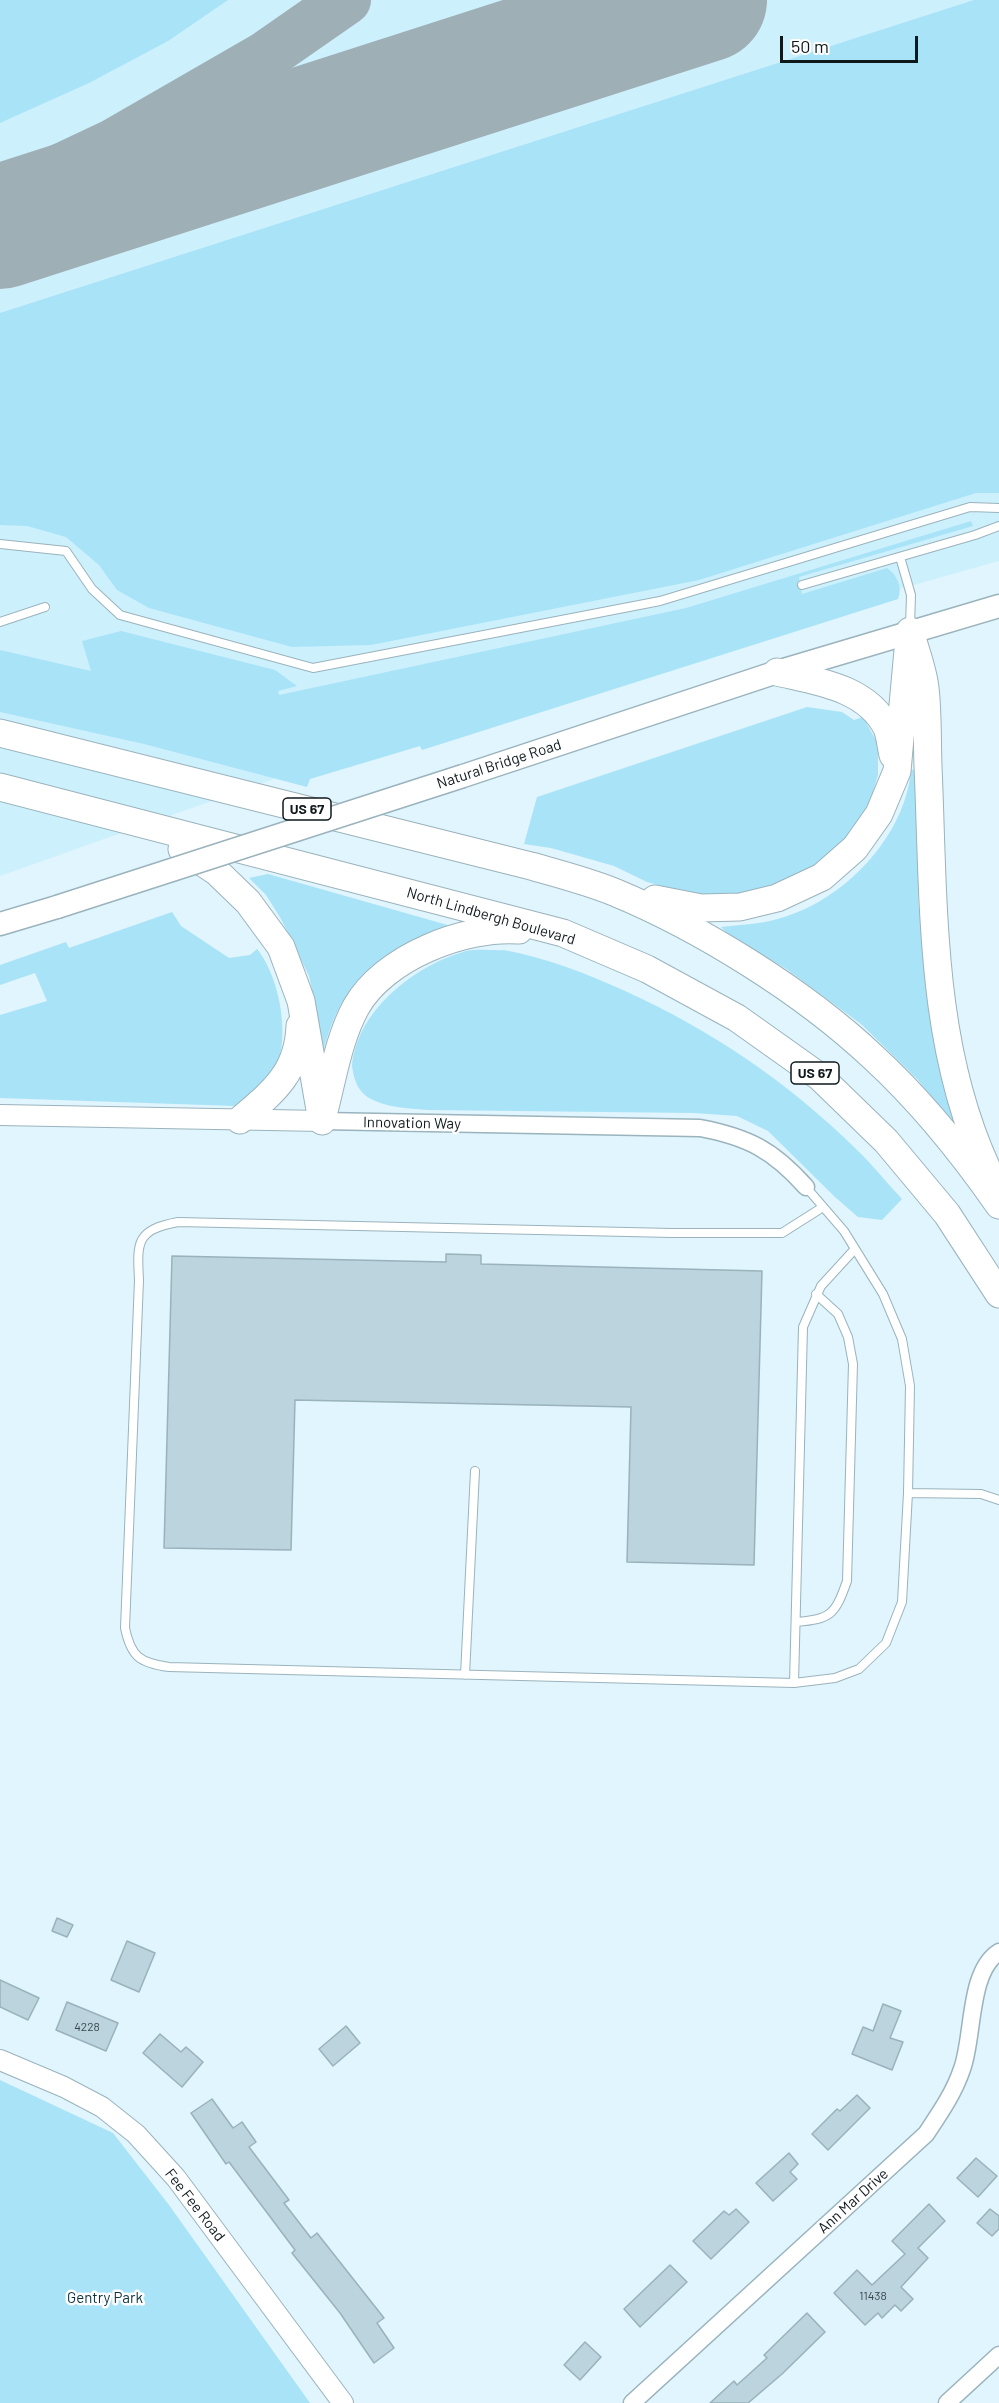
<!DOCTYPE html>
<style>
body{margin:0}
#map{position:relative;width:999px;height:2403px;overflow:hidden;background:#e0f5fd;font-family:Barlow,sans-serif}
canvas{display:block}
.scale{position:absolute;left:780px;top:36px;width:138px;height:27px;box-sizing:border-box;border:3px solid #0f191c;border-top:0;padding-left:8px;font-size:18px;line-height:21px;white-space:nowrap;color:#0f191c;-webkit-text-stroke:4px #fefefe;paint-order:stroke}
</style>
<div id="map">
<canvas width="999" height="2403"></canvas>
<div class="scale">50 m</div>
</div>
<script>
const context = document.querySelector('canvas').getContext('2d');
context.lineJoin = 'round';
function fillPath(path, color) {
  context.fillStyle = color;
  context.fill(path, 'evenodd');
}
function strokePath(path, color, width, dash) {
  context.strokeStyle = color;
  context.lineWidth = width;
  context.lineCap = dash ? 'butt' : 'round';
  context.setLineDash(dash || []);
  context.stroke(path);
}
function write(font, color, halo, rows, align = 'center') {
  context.font = font + ' Barlow,sans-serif';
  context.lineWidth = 5;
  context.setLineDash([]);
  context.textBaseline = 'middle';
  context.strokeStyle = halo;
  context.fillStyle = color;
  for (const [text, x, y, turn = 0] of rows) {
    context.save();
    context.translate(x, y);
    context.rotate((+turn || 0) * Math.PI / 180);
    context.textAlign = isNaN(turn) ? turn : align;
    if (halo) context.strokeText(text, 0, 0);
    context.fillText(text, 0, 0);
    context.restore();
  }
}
fillPath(new Path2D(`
 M0,0H999V561L853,602L302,769L0,876Z`), '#cdf0fd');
fillPath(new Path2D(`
 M0,0H228L168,41L89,83L0,123Z
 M974,0H999V493H976L699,580L371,645L292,647L149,608L117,590L99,565L66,537L27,526L0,525V313Z
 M971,521L973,526L799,577L802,594L887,568C897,575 903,587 898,599L422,750L420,746L310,779L307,787L144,744L0,712V650L91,671L82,641L121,631L275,670L297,686L278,691L279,695L686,608Z
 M807,707L842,712L854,720L863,717L878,744V775L871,799L857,824L840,845L812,869L760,891L710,899L647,882L614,866L551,848L524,844L537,797Z
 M918,769V899L927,993L958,1129L917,1079L861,1024L785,968L732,938L721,927C740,925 762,924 781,918C844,900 905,837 911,770Z
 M268,874L451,926C380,950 337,983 322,1059L316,1009L309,976L281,919L266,895L249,878Z
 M172,912L181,926L229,958L250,955L257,949C281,978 294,1049 269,1080C260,1091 247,1099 235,1106L0,1098V1015L47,1001L35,973L0,985V965L66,942L69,948Z
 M504,950C546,958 586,973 625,991C711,1030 788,1082 856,1149C872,1164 886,1182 902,1199L882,1220L858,1217L835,1197L768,1131L737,1116L694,1113L427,1110C407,1108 387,1108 369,1098C359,1092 355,1082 353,1072C351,1063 353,1057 355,1049C368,1003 418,965 463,952C475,948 492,951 504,950Z
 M0,2080L113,2133L169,2205L310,2403H0Z`), '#a9e3f8');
strokePath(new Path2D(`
 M0,197L113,144L264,57L346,0`), '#9eb0b6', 50);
strokePath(new Path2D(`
 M0,227L705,0`), '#9eb0b6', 124);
const building = new Path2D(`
 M446,1254L481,1255V1264L762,1271L754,1565L627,1562L631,1407L295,1400L291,1550L164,1548L172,1256L446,1262Z
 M57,1918L73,1925L67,1937L52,1931Z
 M127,1941L155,1953L139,1992L111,1980Z
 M0,1980L39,1998L28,2020L0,2007Z
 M67,2002L118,2023L106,2051L56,2030Z
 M883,2004L901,2011L890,2038L903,2042L892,2070L852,2054L863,2027L873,2031Z
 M346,2026L360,2043L333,2066L319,2049Z
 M160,2034L181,2052L186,2047L203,2062L182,2087L143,2053Z
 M857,2095L870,2108L828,2150L812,2134L837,2109L840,2111Z
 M212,2099L233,2128L242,2122L256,2142L249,2147L289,2200L284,2203L311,2238L317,2233L384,2318L377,2323L394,2348L374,2363L340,2313L292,2253L295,2250L229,2162L226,2164L191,2113Z
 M789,2153L798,2164L790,2172L797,2179L773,2201L756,2183Z
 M976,2158L997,2176L978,2197L957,2178Z
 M929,2204L945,2221L918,2248L928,2258L901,2287L913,2299L901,2311L895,2305L882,2318L878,2313L865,2325L834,2293L857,2270L872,2285L905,2254L892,2241Z
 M736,2209L749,2222L711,2259L693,2241L724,2211L729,2215Z
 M990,2209L999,2216V2229L992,2236L977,2223Z
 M670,2265L687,2282L640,2327L624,2309Z
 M807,2313L825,2332L782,2374L748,2403H710L734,2381L737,2385L767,2358L764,2355Z
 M585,2342L601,2357L580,2380L564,2365Z`);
fillPath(building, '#bbd4de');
strokePath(building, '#99b2bb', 1.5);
const service = new Path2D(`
 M0,544L66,551L92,589L120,615L313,668L660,601L970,507L999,508
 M900,557L911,595L910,627
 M802,585L975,535L999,526
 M0,622L45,607
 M806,1187L844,1231L883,1294L902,1339L910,1386L908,1493L981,1494L999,1500
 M823,1207L782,1233H672L178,1222C136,1230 137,1242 139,1280L125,1628C131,1657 140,1663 169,1667L794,1683L835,1678L859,1669L886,1643L902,1602L908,1493
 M796,1622C831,1619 835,1615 847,1581L853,1364L848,1337L838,1314L816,1294
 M465,1675L475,1471
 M794,1683L803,1327L821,1286L854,1250`);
const minor = new Path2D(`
 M322,1121L700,1128C748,1137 773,1150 806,1187
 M632,2403L926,2134C940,2113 954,2093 962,2069C974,2037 968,1971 999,1952
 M947,2403L999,2355`);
const tertiary = new Path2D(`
 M0,1115L322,1121
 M0,2060L64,2087L102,2107L136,2134L176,2178L343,2403`);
const secondary = new Path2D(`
 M463,776L777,672L999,606
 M0,924L57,907`);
const trunk = new Path2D(`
 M910,631C915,650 923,669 925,688C928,714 927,740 928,766C934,903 929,1047 989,1173
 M777,672C815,681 867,687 887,728C890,735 891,747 893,755
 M0,733L531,866C559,874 587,881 614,892C701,928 804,992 873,1057C921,1101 962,1152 999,1205
 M0,787L563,933L647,969L737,1018L820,1077L886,1141L947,1214L999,1294
 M182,849L217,872L248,902L281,947L301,1001L322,1121
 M655,899L701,908L740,907L777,898L822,877L855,848L879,814L897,771L908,650
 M324,1111C333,1076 339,1038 356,1007C384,957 465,926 519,930
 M240,1120C273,1092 298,1073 300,1026`);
strokePath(service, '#9ab3bc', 10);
strokePath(minor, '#9ab3bc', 19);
strokePath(tertiary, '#9ab3bc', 22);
strokePath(secondary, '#9ab3bc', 25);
strokePath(trunk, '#9ab3bc', 29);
strokePath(service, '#fff', 8);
strokePath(minor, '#fff', 16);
strokePath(tertiary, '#fff', 20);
strokePath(secondary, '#fff', 22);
strokePath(trunk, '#fff', 27);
const secondaryBridge = new Path2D(`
 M57,907L463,776`);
strokePath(secondaryBridge, '#9ab3bc', 25, []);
strokePath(secondaryBridge, '#fff', 22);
write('12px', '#3a484c', null, [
 ["4228",87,2027],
 ["11438",873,2296]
]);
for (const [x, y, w] of [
 [307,809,48],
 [815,1073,48]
]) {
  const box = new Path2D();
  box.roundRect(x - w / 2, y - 11, w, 22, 4.5);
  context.fillStyle = '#fefefe';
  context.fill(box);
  strokePath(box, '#0f191c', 1.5);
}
write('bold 14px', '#0f191c', null, [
 ["US 67",307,809],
 ["US 67",815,1073]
]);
write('15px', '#0f191c', '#fefefe', [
 ["Natural Bridge Road",499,764,-18],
 ["North Lindbergh Boulevard",491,916,16],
 ["Innovation Way",412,1123,1],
 ["Ann Mar Drive",853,2201,-42],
 ["Fee Fee Road",195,2205,52]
]);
write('15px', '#0d323e', '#fefefe', [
 ["Gentry Park",105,2298]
]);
</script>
